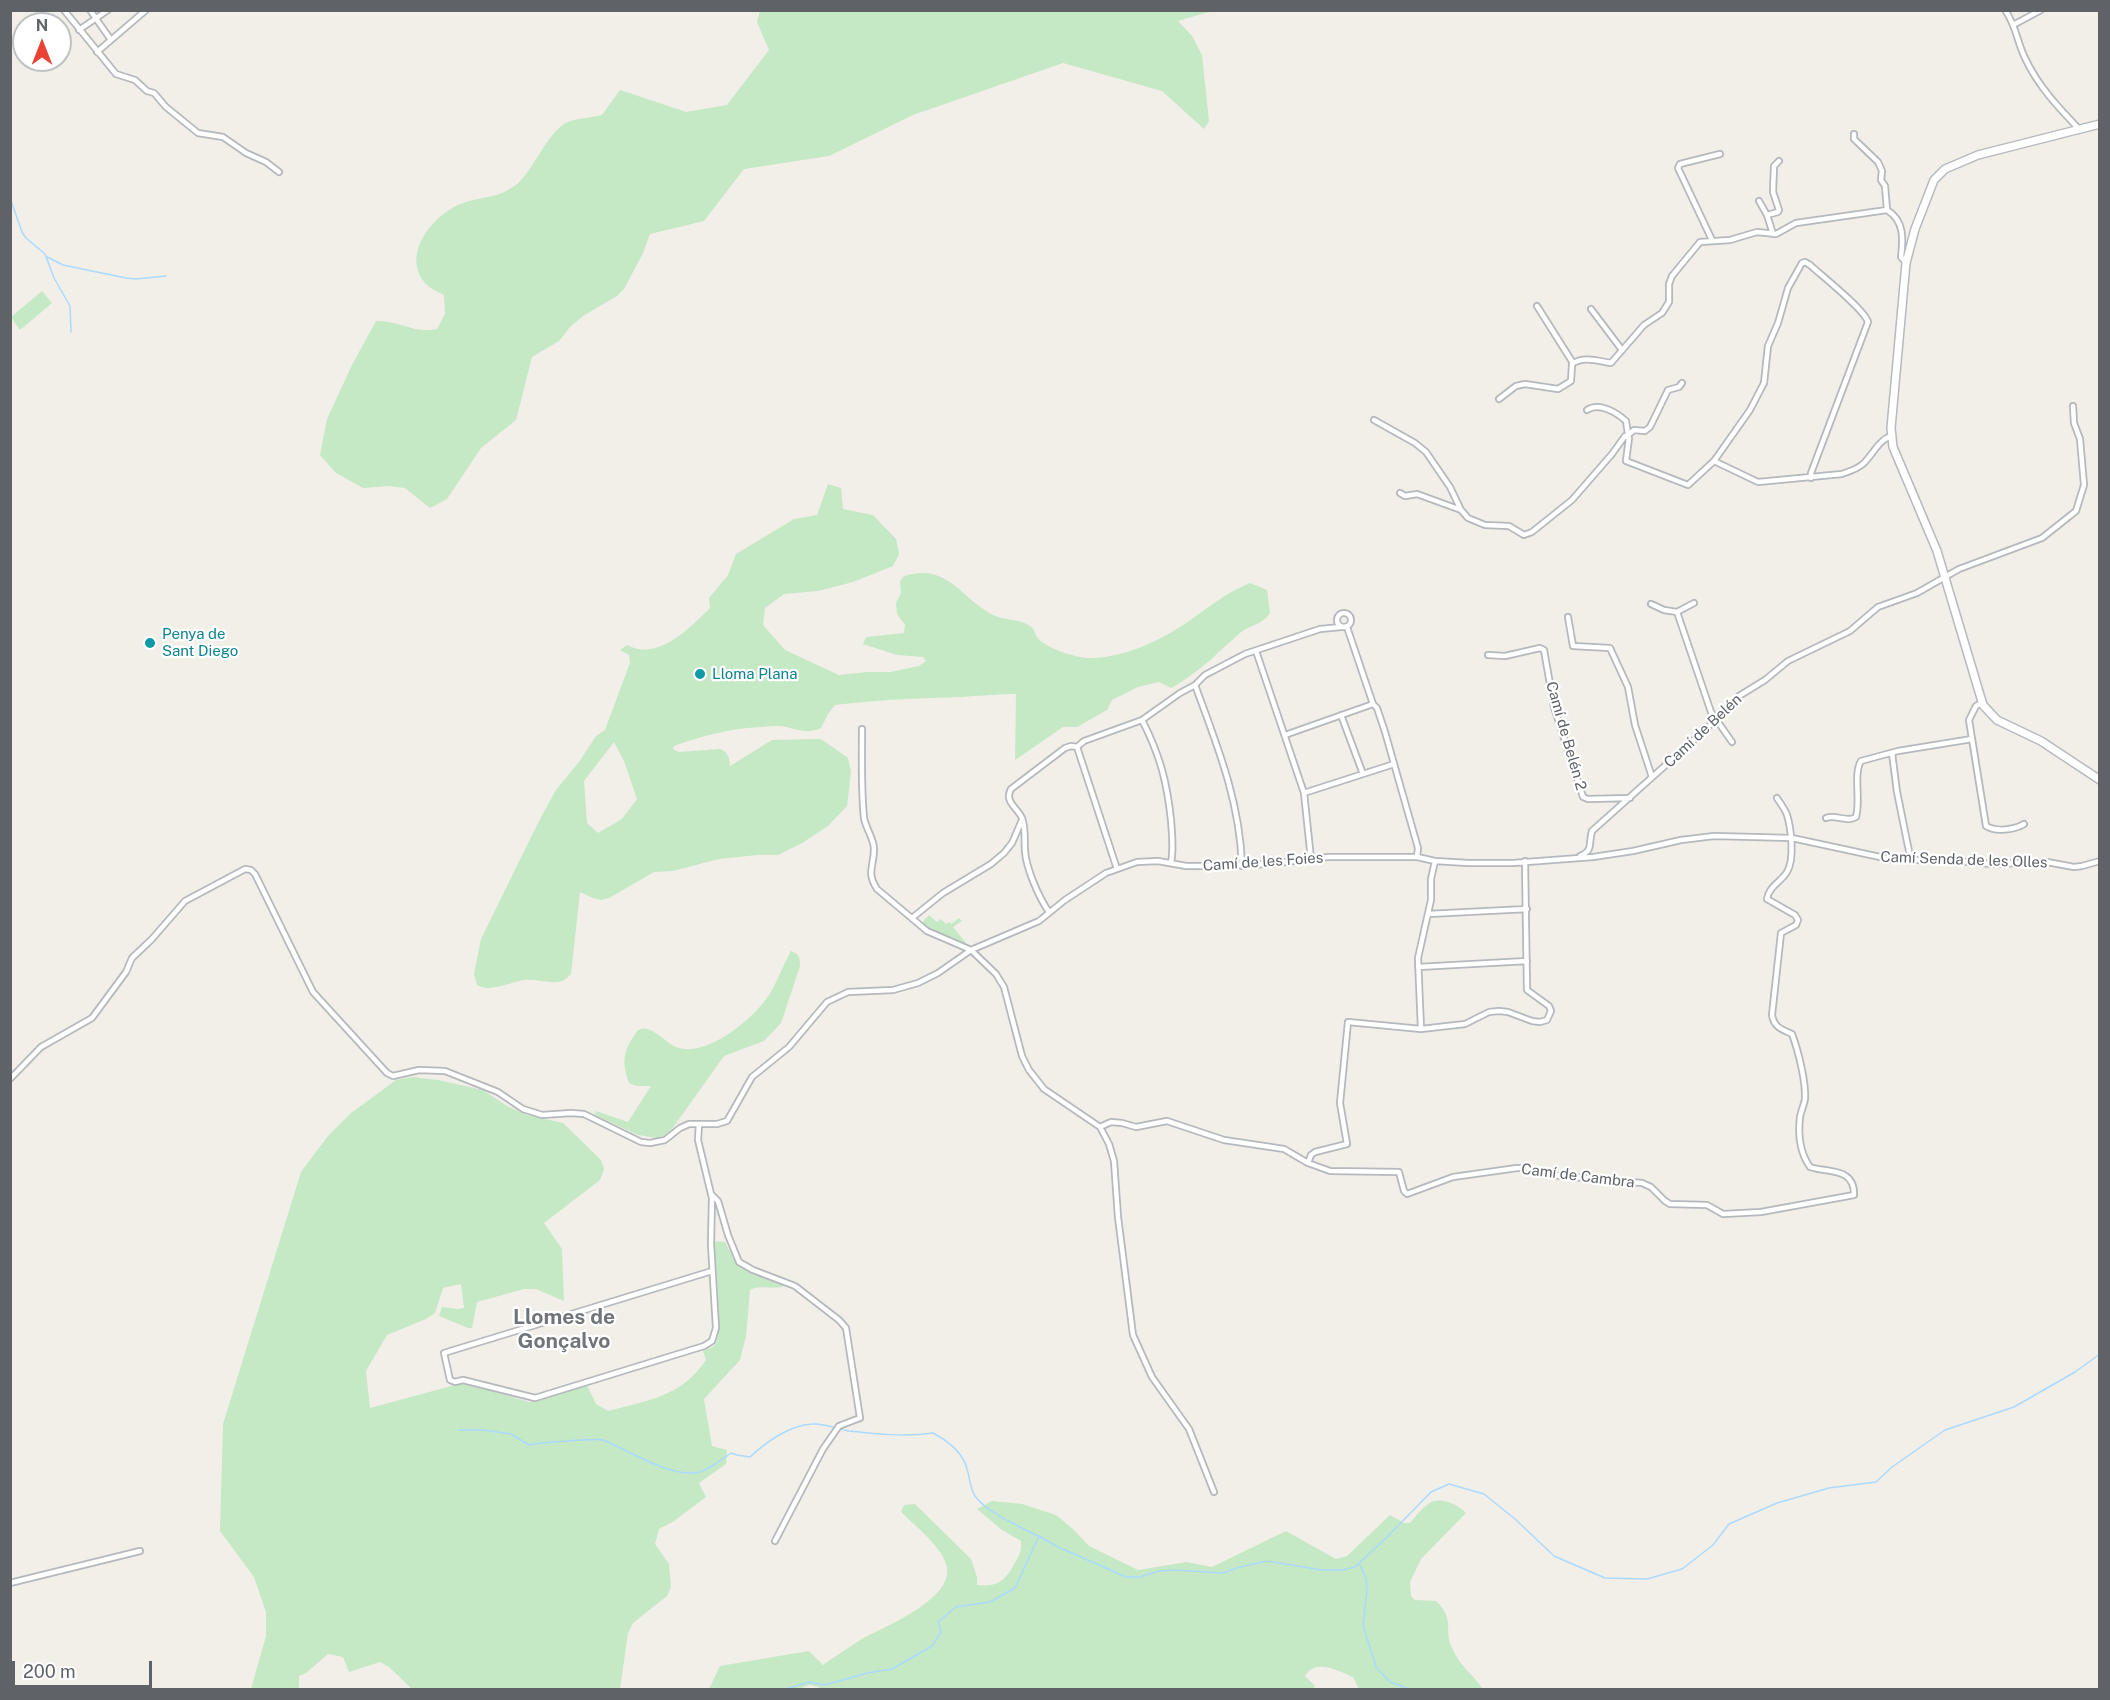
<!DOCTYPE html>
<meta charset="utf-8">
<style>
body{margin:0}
#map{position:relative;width:2110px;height:1700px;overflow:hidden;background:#f1efe8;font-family:"Public Sans",sans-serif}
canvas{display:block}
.frame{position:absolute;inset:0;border:12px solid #5f6368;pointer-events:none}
.north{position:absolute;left:12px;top:12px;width:60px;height:60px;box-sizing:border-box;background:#fff;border:2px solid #bfc1c3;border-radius:50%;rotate:0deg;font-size:16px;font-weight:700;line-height:24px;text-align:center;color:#5f6368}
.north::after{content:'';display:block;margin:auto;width:21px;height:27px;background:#ea4335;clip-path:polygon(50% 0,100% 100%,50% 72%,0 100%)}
.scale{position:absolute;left:12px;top:1661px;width:140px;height:27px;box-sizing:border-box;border:3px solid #5f6368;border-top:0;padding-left:8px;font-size:18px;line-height:21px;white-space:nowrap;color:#5f6368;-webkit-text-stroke:4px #fff;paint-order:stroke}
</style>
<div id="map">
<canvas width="2110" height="1700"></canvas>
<div class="frame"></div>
<div class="north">N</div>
<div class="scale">200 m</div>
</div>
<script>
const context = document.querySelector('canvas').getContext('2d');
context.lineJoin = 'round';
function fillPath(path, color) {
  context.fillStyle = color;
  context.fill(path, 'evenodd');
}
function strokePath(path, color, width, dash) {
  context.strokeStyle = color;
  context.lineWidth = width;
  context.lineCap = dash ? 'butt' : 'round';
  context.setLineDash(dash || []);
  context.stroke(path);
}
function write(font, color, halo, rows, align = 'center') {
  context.font = font + ' "Public Sans",sans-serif';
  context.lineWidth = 4.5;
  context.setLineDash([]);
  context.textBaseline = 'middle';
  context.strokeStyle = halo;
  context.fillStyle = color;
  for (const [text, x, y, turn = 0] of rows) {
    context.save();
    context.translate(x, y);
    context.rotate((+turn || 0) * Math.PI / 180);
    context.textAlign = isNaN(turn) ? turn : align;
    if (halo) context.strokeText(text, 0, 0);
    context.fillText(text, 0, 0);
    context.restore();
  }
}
fillPath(new Path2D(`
 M760,11H1212L1178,21L1192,36L1202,55L1209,121L1204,129L1162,91L1063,63L913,115L829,156L744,169L704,221L650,234L643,253L624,289L617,296L583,316L570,327L559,341L532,357L516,420L481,448L447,499L430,508L405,488L389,486L363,488L336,473L320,455L327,419L352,365L376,321C400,320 413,334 437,329L445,314L444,295C438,292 429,288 425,283C400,252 436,211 466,202C486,196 499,198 517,184C533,171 547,133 566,123C576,118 591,118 602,115L620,90L686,112L727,105L769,50L757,22Z
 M42,291L52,303L20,330L11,317Z
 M828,484L841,488L843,509L873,515L896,539L899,554L893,566L853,582L818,591L784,594L765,608L763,625L785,650L839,675L867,672H891L919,666L926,661L923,657L897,655L863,644L866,637L904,633L905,625L897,614L896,603L901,593L900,581L904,576C947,563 959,596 991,614C1003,621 1019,618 1030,626C1035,629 1034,633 1037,637C1044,648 1079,659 1091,658C1126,657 1160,641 1189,621C1209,607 1227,592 1250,583L1267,590L1270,613C1261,626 1251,624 1240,633C1216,654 1200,672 1171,688L1159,682L1138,687L1112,700L1107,710L1077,727H1063L1015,760L1016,694C997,694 979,696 960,697C918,698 877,700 835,705L828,714L821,728C806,735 795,728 780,726C774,726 767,726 761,727C731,728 702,736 674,746L673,749L679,752L720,749C729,753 729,757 730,766L772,740L821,739L848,758L851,772L847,806L828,826L802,843L778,855H757L719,859L673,871L654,872L609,898L601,900L593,898L580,892L571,974C567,978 564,981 558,982C547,983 536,979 524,980C510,982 490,993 477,985L474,974L481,939L538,823L556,790L579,762L596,736L605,730L630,663L629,655L620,650L627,645C657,662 690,628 710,608L709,598L728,575L736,554L794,519L817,515ZM614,742L624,761L637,799L622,819L598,833L587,823L584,781Z
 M929,915L937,922L941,919L946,924L949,922L951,924L959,918L962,921L953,927L966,943L965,945L931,931L921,924Z
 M791,951C799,954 800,957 800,966L781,1023L764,1041L724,1056L672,1129L665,1135L657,1138L638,1135L595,1115L596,1111L628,1122L651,1086H637L629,1083C623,1066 622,1054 632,1039C634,1036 636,1031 640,1029C652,1025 666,1043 676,1047C707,1059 756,1017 771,992C778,979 784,964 791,951Z
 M413,1077L438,1080L483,1090L507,1106L527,1115L563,1123L601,1160L604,1169L600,1180L544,1223L562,1249L564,1301L536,1289H524L477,1302L472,1328H468L439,1316L442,1307L458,1309L464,1308L461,1284L443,1288L435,1313L426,1319L387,1335L366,1371L370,1408L459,1384H469L529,1402L538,1401L587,1385L596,1404L608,1411C649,1400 681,1397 706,1360L703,1351C706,1349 713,1348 715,1345C724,1334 715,1258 714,1241L725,1242L736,1264L786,1285C775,1291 761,1284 750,1290L746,1336L740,1360L704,1399L712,1446L727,1450L726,1464L699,1483L706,1497L674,1521L659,1529L655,1544L669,1564L671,1587L667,1596L633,1623L628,1633L620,1689H412L389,1667L380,1662L349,1672L343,1657L328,1654L306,1673L299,1676V1689H251L266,1636V1612L254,1577L220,1531L223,1424L301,1172L328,1136L350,1114L396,1080Z
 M992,1501L1022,1504L1056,1515L1073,1529L1089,1546L1138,1570L1187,1562L1212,1567L1286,1531L1336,1559L1347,1556L1390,1515L1404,1523H1410C1415,1517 1420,1510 1427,1505C1438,1495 1457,1504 1466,1513L1421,1559L1410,1582L1411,1596L1415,1600L1436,1601C1456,1621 1443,1629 1452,1648C1459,1665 1473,1675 1483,1689H1359L1353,1677C1338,1671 1316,1658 1305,1676L1314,1685L1315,1690H821L818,1687L810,1685L795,1690L709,1689L720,1666L809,1651L823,1665C836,1656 849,1647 862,1639C884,1627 952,1600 947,1568C944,1548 915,1526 901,1512L904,1505L915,1504L971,1559L977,1577V1585C995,1587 1003,1583 1012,1568C1018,1557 1022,1554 1021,1541L1002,1530L977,1509Z`), '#c5e8c5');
strokePath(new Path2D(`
 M10,198L22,232L26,238L45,254L54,278L70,306L71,332
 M47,257L63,265L126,278L136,279L166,276
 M458,1430H483L511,1434L529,1445C539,1443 596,1438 603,1440C629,1450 671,1479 700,1472C710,1469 722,1459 731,1453L737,1455L750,1457C766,1442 790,1425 812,1424C825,1423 836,1429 849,1431C877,1434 905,1437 933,1433C948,1441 963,1452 967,1469C970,1478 970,1488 975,1496C986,1512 1020,1527 1038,1536
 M1359,1563L1366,1578L1367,1591L1363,1625L1376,1667L1390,1682L1412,1690
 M783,1690L809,1682L825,1685L867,1673L892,1669L932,1646L941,1632L938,1622L956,1607L990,1602L1015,1588L1039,1536L1056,1546L1126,1577H1140L1159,1571L1175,1570L1223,1573L1240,1567L1267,1561L1322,1570H1343L1355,1567L1386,1538L1431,1492L1449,1484L1484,1494L1515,1519L1554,1556L1605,1578L1647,1579L1682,1569L1713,1545L1729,1524L1777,1503L1829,1488L1876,1482L1892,1467L1945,1430L2014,1407L2075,1372L2100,1354`), '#aadaff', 1.5);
const minor = new Path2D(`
 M64,10L116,74L135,80L147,91L154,93L166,107L198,133L223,137L246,153L266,162L279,172
 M90,10L111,40
 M2005,10C2016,25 2017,42 2025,58C2038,86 2058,107 2079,129
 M2015,24L2041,10
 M79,30L108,10
 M97,52L146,10
 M1854,134V139L1878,162L1882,171L1881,180L1885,186L1887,210
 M1759,201L1767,215L1773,234
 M1767,215L1778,212L1779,210L1773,192L1774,166L1779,161
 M1712,240L1678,168L1680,164L1720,154
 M1537,306L1573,363
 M1591,309L1622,350
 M1499,399L1516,386L1525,384L1558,389L1571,381L1572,364C1584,356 1597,361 1611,363L1644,325L1662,313L1669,302V284L1672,276L1700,242L1730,240L1757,232L1776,234L1796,223L1887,210C1905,221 1903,240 1901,257L1906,263
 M1587,410C1599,402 1616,412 1626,421L1628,434
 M1374,420L1415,443L1426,452L1450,487L1461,510L1468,518L1485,525L1509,526L1524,535L1532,532L1572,500L1612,454L1625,436L1629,438L1626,461L1688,485L1714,461L1750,410L1764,383L1768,346L1778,323L1788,288L1802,263L1805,262L1810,265C1822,276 1864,309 1868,322L1811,473V478
 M1627,436L1634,430L1645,431L1650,427L1668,390L1679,387L1682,383
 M1714,461L1758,482L1842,474C1850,471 1858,469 1864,463C1873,454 1879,440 1891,436
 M1400,493L1405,496L1417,494L1461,510
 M1694,603L1677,612L1711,712L1732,742
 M1651,604L1664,610L1677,612
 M1337 620a7 7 0 1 1 14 0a7 7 0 1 1-14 0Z
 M1568,617L1573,646L1610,648L1628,687L1635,725L1652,777
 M1347,627L1373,704L1377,708L1385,732L1418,848L1417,857
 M1256,651L1304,793L1311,859
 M1488,655L1505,656L1540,648L1544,650L1554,707L1583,797L1588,799L1630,798
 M1195,685C1217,745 1240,801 1242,866
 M1983,702L1976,706L1969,720L1986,826C1996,832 2014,830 2024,824
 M1341,715L1363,774
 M1142,720C1160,755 1167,782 1171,820C1172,835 1174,849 1171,863
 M862,729C862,758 861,788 864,818C866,829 874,839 874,849C874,867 866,872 877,889L927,931L971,950L996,974L1004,987L1022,1056L1029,1070L1044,1089L1100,1127L1109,1144L1114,1161L1118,1217L1133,1335L1152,1377L1189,1429L1214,1492
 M1285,735L1373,704
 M1077,747L1117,869
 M1892,753L1897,792L1911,861
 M1304,793L1394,764
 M1826,818C1836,814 1847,823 1856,817C1861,800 1853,774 1861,761L1898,751L1972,739
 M1580,856C1594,850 1588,844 1592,831L1706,729L1739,696L1765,680L1788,661L1850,631L1878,607L1917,593L1959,569L2042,538L2076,511L2084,485L2080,439L2074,423L2073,406
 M1049,912C1039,898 1026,868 1025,851C1024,839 1026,829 1022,818C1017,807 1004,802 1011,789L1065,748L1071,746L1077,747L1084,741L1142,720L1180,693L1195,685L1205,675L1245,654L1320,629L1341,627
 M1428,914L1527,909
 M912,918L943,893L991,864L1004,853L1012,843L1022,820
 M1418,967L1527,961
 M1421,1029L1418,958L1431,900V879L1435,861
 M10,1079L41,1047L92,1018L126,972L132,958L152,939L185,901L245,869L251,870L255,874L313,992L387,1073L393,1076L419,1070L445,1071L498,1092L523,1109L542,1115L571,1113L584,1114L641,1142L650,1143L665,1140L680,1128L689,1124H717L727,1121L752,1077L789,1047L827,1002L848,992L893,990L918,983L938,973L971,950L1039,921L1065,900L1106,873L1137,862L1158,861L1186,866H1205L1269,864L1328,857H1417L1435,861L1468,863H1513L1593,857L1633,851L1681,840L1714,836L1792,838L1894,860H1942L1992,864L2047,862L2074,867L2082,866L2100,861
 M699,1124L698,1140L712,1198L711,1244L716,1328L712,1341L704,1346L535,1398L463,1380L455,1382L450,1380L444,1353L712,1271
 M1100,1127L1111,1122L1122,1123L1136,1127L1167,1121L1224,1140L1284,1149L1308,1163L1330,1171L1399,1172L1404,1191L1407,1194L1453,1177L1517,1168H1527L1539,1174L1642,1183L1651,1187L1665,1201L1670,1204L1707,1205L1723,1214L1761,1212L1854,1195C1855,1167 1827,1173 1810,1167C1800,1153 1798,1134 1800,1117C1801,1111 1804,1105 1805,1099C1806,1081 1798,1050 1792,1034C1781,1029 1774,1027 1772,1015L1781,933L1796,925L1798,920L1795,915L1767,899C1769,886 1781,882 1787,872C1795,859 1791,828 1787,815C1785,809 1780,803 1777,798
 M1308,1163L1311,1155L1315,1152L1347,1144L1340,1103L1348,1022L1421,1029L1465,1024L1489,1012L1499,1011L1508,1012L1532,1021L1540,1022L1547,1020L1551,1011L1549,1006L1527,990L1525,861
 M711,1194L718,1201L728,1235L739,1262L753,1270L795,1286L839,1320L846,1328L860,1418L839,1426L823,1449L775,1541
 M10,1583L140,1551`);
const secondary = new Path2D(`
 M2100,124L1978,155L1945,169L1934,180L1915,229L1906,263L1891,428L1893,447L1937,551L1983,705L1997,720L2041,741L2100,780`);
strokePath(minor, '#b5b8bc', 8);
strokePath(secondary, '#b6babf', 10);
strokePath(minor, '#fff', 4.5);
strokePath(secondary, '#fff', 7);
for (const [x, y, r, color] of [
 [150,643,6,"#0f9aa8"],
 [700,674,6,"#0f9aa8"]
]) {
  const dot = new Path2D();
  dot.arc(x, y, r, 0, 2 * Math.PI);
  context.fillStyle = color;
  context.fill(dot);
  strokePath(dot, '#fff', 2);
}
write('15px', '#0d838f', '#fff', [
 ["Penya de",162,634],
 ["Sant Diego",162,651],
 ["Lloma Plana",712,674]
], 'left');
write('15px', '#5f6368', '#fff', [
 ["Camí de Belén",1703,731,-43],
 ["Camí de Belén 2",1566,736,74],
 ["Camí Senda de les Olles",1964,860,2],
 ["Camí de les Foies",1263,862,-4],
 ["Camí de Cambra",1578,1176,7]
]);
write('bold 21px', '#70757a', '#fff', [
 ["Llomes de",564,1318],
 ["Gonçalvo",564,1342]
]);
</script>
